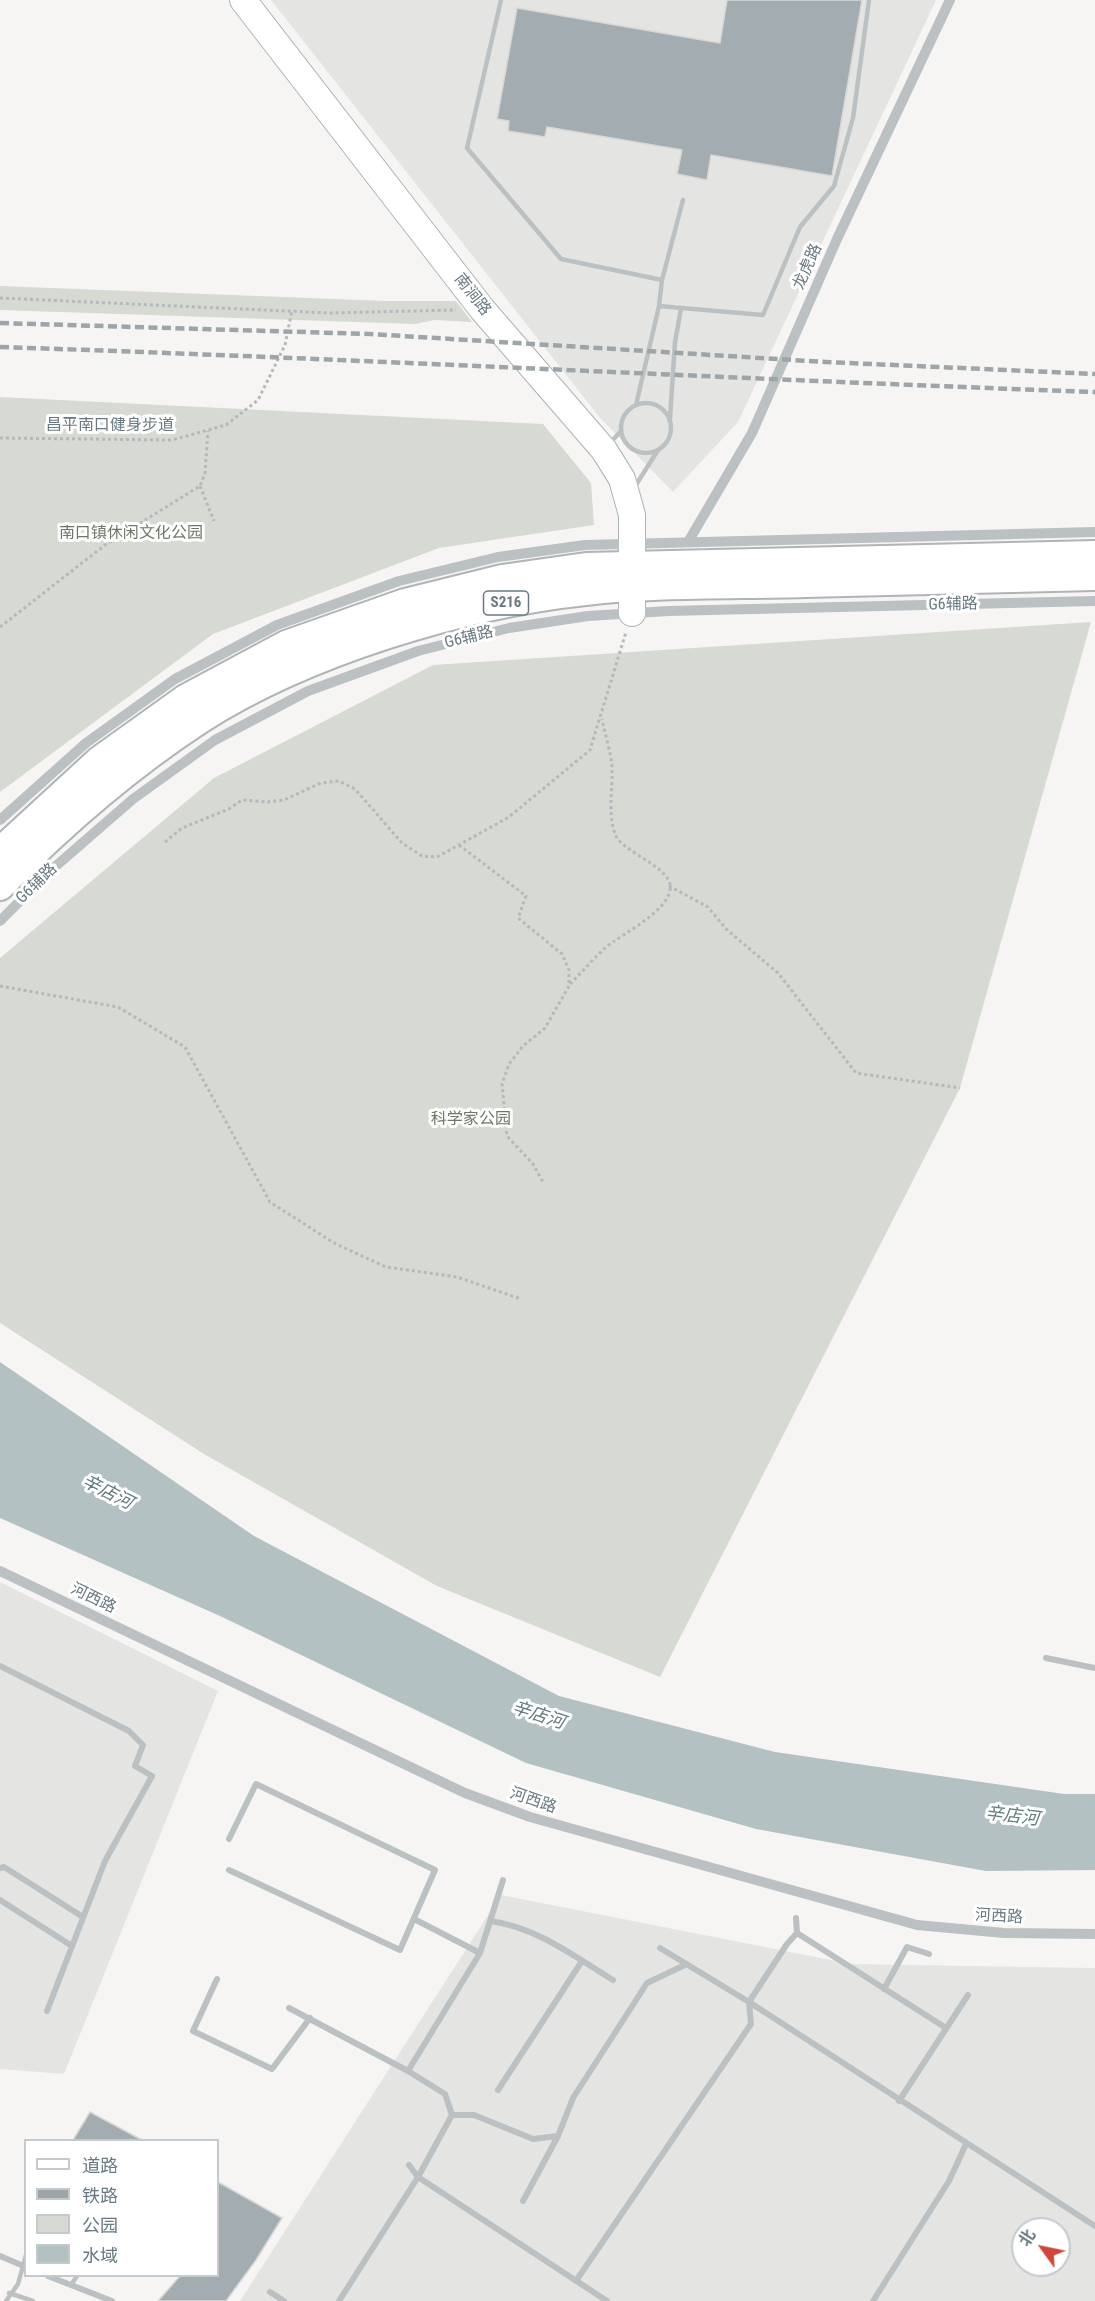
<!DOCTYPE html>
<meta charset="utf-8">
<style>
body{margin:0}
#map{position:relative;width:1095px;height:2301px;overflow:hidden;background:#f6f5f3;font-family:"Roboto Condensed","Noto Sans SC",sans-serif}
canvas{display:block}
.legend{position:absolute;left:24px;top:2139px;width:195px;height:138px;box-sizing:border-box;background:#fff;border:2px solid #c3c9cd;margin:0;padding:8px 10px;list-style:none;font-size:18px;color:#687981}
.legend li{display:flex;align-items:center;gap:12px;height:30px}
.legend b{width:30px;border:2px solid #c3c9cd}
.north{position:absolute;left:1011px;top:2217px;width:60px;height:60px;box-sizing:border-box;background:#fff;border:2px solid #c3c9cd;border-radius:50%;rotate:303deg;font-size:16px;font-weight:700;line-height:24px;text-align:center;color:#687981}
.north::after{content:'';display:block;margin:auto;width:21px;height:27px;background:#cf473a;clip-path:polygon(50% 0,100% 100%,50% 72%,0 100%)}
</style>
<div id="map">
<canvas width="1095" height="2301"></canvas>
<ul class="legend">
<li><b style="height:8px;background:#fff"></b>道路</li>
<li><b style="height:8px;background:#9da5a8"></b>铁路</li>
<li><b style="height:16px;background:#d6dad3"></b>公园</li>
<li><b style="height:16px;background:#b4c1c3"></b>水域</li>
</ul>
<div class="north">北</div>
</div>
<script>
const context = document.querySelector('canvas').getContext('2d');
context.lineJoin = 'round';
function fillPath(path, color) {
  context.fillStyle = color;
  context.fill(path, 'evenodd');
}
function strokePath(path, color, width, dash) {
  context.strokeStyle = color;
  context.lineWidth = width;
  context.lineCap = dash ? 'butt' : 'round';
  context.setLineDash(dash || []);
  context.stroke(path);
}
function write(font, color, halo, rows, align = 'center') {
  context.font = font + ' "Roboto Condensed","Noto Sans SC",sans-serif';
  context.lineWidth = 6;
  context.setLineDash([]);
  context.textBaseline = 'middle';
  context.strokeStyle = halo;
  context.fillStyle = color;
  for (const [text, x, y, turn = 0] of rows) {
    context.save();
    context.translate(x, y);
    context.rotate((+turn || 0) * Math.PI / 180);
    context.textAlign = isNaN(turn) ? turn : align;
    if (halo) context.strokeText(text, 0, 0);
    context.fillText(text, 0, 0);
    context.restore();
  }
}
fillPath(new Path2D(`
 M271,0H936L738,422L673,492L601,419Z
 M0,1582L218,1691L64,2074L0,2069Z
 M501,1895L851,1964L1095,1968V2301H240ZM1023,2229H1059V2265H1023Z`), '#e4e5e3');
fillPath(new Path2D(`
 M0,286L386,301H456L472,322L434,320L415,324L0,310Z
 M0,397L543,424L591,483L594,525L439,548L213,634L0,792Z
 M1091,622L960,1088L660,1677L437,1586L204,1454L0,1323V958L214,778L433,665Z`), '#d6dad3');
fillPath(new Path2D(`
 M0,1362L254,1536L559,1696L775,1752L1064,1794H1095V1870L986,1871L756,1829L526,1763L220,1616L0,1518Z`), '#b4c1c3');
const building = new Path2D(`
 M727,0H862L832,176L711,155L707,180L677,174L682,150L547,127L545,137L508,131L509,121L497,119L517,8L720,43Z
 M90,2112L142,2140H73Z
 M218,2182L282,2218L256,2260L226,2301H158L180,2276H218Z`);
fillPath(building, '#a3acb0');
strokePath(building, '#d7d7d6', 1.5);
const secondary = new Path2D(`
 M243,0L482,309L604,450L622,479L632,515V613`);
const primary = new Path2D(`
 M0,852L99,761L187,698L286,645L405,603L502,579L586,567L1095,555
 M0,886C61,824 128,766 200,719C305,652 462,604 585,591C658,583 732,585 805,583C901,581 998,579 1095,576`);
strokePath(secondary, '#adb4b7', 28);
strokePath(primary, '#afb4b7', 32);
strokePath(new Path2D(`
 M0,298L330,313L456,310
 M0,438L172,440L226,425L258,400L285,345L292,310
 M200,486L214,521
 M0,627L105,545L200,486L205,473L208,431
 M165,842L182,828L229,809L242,800L267,802L284,800L321,783L339,781L355,789L402,843L422,856L437,857L509,817L590,750L626,632
 M459,845L526,896L518,918L562,954L569,970V986L545,1028L523,1046L509,1064L502,1084L507,1136L533,1164L544,1184
 M669,886L708,907L726,929L778,973L856,1073L960,1088
 M570,984C582,972 593,959 605,948C619,935 690,902 665,875C654,862 621,848 616,836C607,815 613,791 612,768C611,752 605,735 602,719
 M0,986L118,1007L185,1047L270,1202L334,1243L386,1267L457,1277L521,1299`), '#b5b9bb', 3, [3, 3]);
strokePath(new Path2D(`
 M501,0L467,148L561,259L662,280L659,306L763,315L800,227L834,186L853,118L869,0
 M662,280L683,200
 M621 428a25 25 0 1 1 50 0a25 25 0 1 1-50 0Z
 M636,405L659,306
 M670,418L675,342L681,309
 M609,444L621,431
 M634,488L658,450
 M71,2285L77,2276
 M9,2293L33,2301
 M6,2301L18,2284L26,2255`), '#bbc0c2', 4.5);
strokePath(new Path2D(`
 M1046,1658L1095,1668
 M0,1666L129,1731L143,1745L135,1766L152,1776L105,1861L47,2011
 M0,1868L4,1867L83,1917
 M229,1870L400,1950L435,1870L256,1784L229,1839
 M0,1900L72,1946
 M796,1918L797,1933L946,2028
 M414,1919L480,1953
 M490,1921C536,1927 574,1956 613,1980
 M660,1948L749,2002L1095,2226
 M217,1979L193,2031L272,2069L310,2018
 M884,1989L907,1947L929,1954
 M289,2008L408,2071
 M498,2090L582,1961
 M899,2101L968,1995
 M452,2115L445,2094L408,2071L480,1953L503,1880
 M409,2165L418,2177L607,2301
 M523,2201L558,2136L573,2098L647,1983L687,1964
 M0,2256L26,2267
 M48,2276L112,2301
 M576,2281L751,2024L749,2002L787,1944L797,1933
 M270,2292L284,2301
 M339,2301L418,2177L452,2115H474L533,2139L558,2136
 M873,2301L949,2181L966,2144`), '#bbc0c2', 6);
strokePath(new Path2D(`
 M688,542L752,433L837,239L950,0
 M0,820L86,743L175,679L277,625L399,581L498,557L585,545L1095,532
 M0,921L49,872L133,799L215,740L308,691L418,651L509,628L588,616L668,611L1095,601
 M0,1571L465,1793L530,1817L917,1925L1004,1933L1095,1934`), '#bbc0c2', 10);
strokePath(secondary, '#fff', 26);
strokePath(primary, '#fff', 28);
strokePath(new Path2D(`
 M0,323L370,334L826,362L1095,374
 M0,347C365,359 730,379 1095,392`), '#9da5a8', 4.5, [9, 4.5]);
for (const [x, y, w] of [
 [506,603,45]
]) {
  const box = new Path2D();
  box.roundRect(x - w / 2, y - 12, w, 24, 4.5);
  context.fillStyle = '#fff';
  context.fill(box);
  strokePath(box, '#687981', 1.5);
}
write('bold 15px', '#687981', null, [
 ["S216",506,603]
]);
write('16px', '#687981', '#fff', [
 ["龙虎路",808,267,-66],
 ["南涧路",472,295,52],
 ["昌平南口健身步道",110,426],
 ["G6辅路",953,605,-1],
 ["G6辅路",469,638,-14],
 ["G6辅路",37,884,-44],
 ["河西路",93,1599,26],
 ["河西路",533,1801,19],
 ["河西路",999,1917,3]
]);
write('16px', '#6d7966', '#fff', [
 ["南口镇休闲文化公园",131,534],
 ["科学家公园",471,1120]
]);
write('italic 18px', '#647a7d', '#fff', [
 ["辛店河",107,1493,27],
 ["辛店河",538,1716,18],
 ["辛店河",1012,1817,7]
]);
</script>
